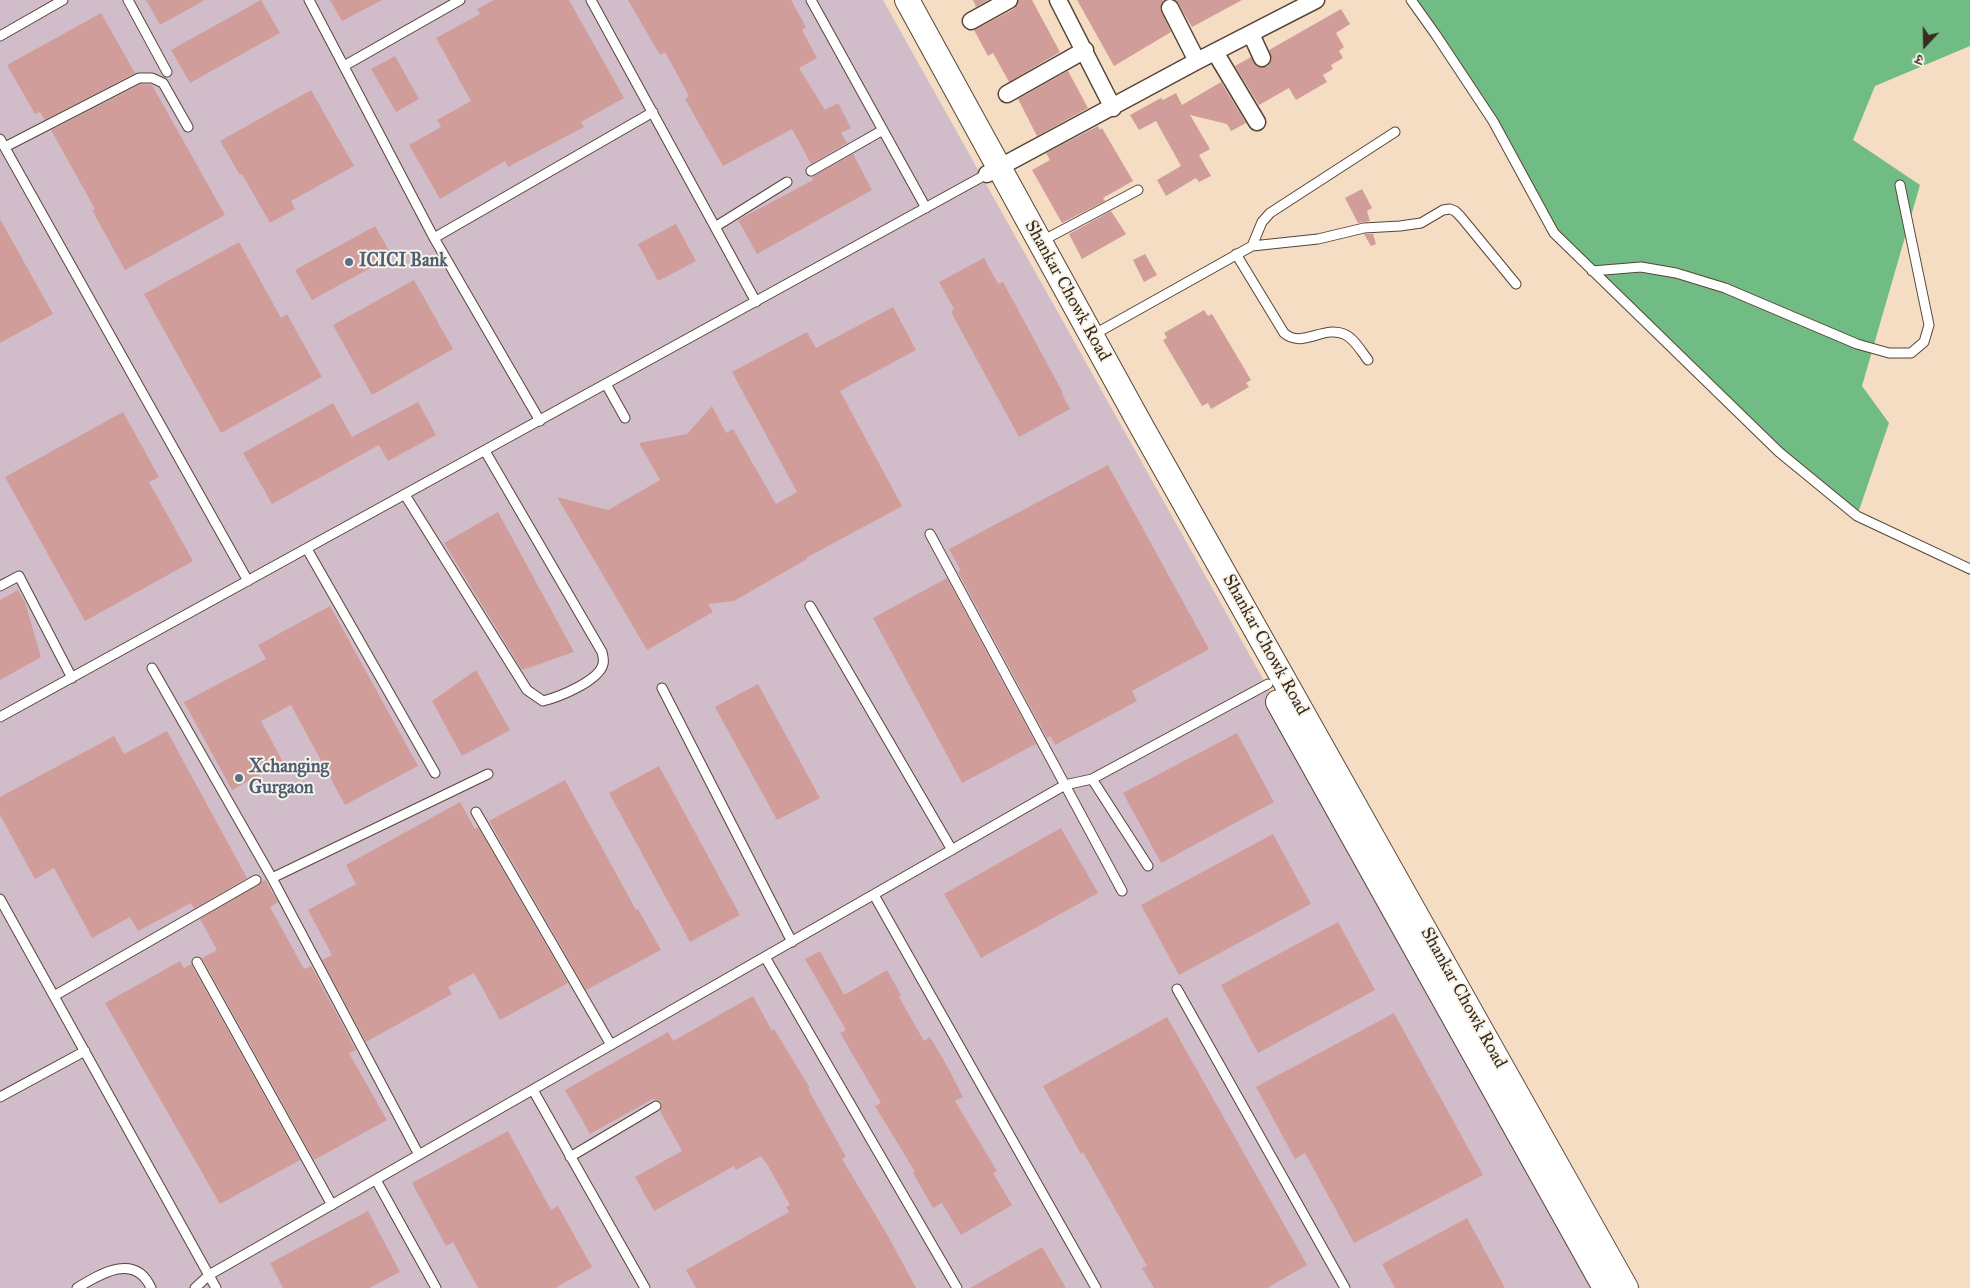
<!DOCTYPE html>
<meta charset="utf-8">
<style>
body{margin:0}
#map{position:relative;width:1970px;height:1288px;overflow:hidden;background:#f4ddc2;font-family:"IM FELL Great Primer","Noto Serif Devanagari",serif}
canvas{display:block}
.north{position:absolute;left:1900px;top:20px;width:50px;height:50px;-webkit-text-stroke:4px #f7f3e8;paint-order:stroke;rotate:201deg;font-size:14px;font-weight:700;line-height:20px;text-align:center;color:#3b2a1e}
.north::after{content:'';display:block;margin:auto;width:18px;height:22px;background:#3b2a1e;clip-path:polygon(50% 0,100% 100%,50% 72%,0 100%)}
</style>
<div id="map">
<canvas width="1970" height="1288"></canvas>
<div class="north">उ</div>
</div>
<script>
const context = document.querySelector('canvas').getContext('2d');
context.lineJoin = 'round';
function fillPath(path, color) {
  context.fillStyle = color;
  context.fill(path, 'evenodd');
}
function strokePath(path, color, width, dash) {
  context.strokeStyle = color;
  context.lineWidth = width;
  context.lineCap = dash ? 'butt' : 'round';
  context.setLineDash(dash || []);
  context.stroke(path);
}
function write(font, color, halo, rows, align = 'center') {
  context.font = font + ' "IM FELL Great Primer",serif';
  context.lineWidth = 4;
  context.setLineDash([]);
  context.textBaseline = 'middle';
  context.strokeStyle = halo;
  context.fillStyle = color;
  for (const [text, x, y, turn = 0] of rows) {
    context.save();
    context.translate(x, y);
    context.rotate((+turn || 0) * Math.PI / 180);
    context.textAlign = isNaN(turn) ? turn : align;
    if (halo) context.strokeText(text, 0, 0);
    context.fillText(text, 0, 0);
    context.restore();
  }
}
fillPath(new Path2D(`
 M0,0H883L1604,1288H0Z`), '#d1bdc9');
fillPath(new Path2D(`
 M1411,0H1970V46L1875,86L1853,140L1920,185L1862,386L1889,423L1857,516L1779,452L1554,233L1493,121Z`), '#71bc84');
fillPath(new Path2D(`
 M146,0H205L160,25Z
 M261,0L280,33L190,83L171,50Z
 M330,0H382L342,21Z
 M494,0H569L624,98L581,122L584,127L508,167L505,161L440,199L409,145L441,127L437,120L471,101L436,38L480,14L477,9Z
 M628,0H791L806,27L802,30L817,58L799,68L825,110L838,103L851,128L841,133L847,143L811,164L792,129L723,166L685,99L689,96L665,52L660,55Z
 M973,0H988L976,7Z
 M1019,0H1032L1060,52L1009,82L993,53L988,56L974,30L1014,9Z
 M1077,0H1164L1160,8L1171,32L1114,66Z
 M1176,0H1242L1192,27Z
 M1341,9L1350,24L1336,33L1344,47L1339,51L1343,58L1331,65L1333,69L1323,75L1327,82L1296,100L1289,88L1259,105L1235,66L1251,57L1257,66L1267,67L1272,59L1269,50Z
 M101,13L135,73L45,120L40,112L35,114L7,65Z
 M395,56L419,99L396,112L371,69Z
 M1068,71L1088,108L1037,136L1018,99Z
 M1221,82L1246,123L1231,131L1227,124L1190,115L1210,149L1199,155L1211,176L1199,182L1196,178L1166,196L1157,180L1181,166L1156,121L1139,130L1130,115L1161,98L1163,100L1176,93L1182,105Z
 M141,84L152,85L225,215L125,270L92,210L95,209L51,130Z
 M311,90L354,166L291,201L295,209L270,223L242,174L240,175L220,141Z
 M1098,126L1100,130L1102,128L1133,181L1103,198L1105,201L1062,223L1032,170L1050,160L1046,153Z
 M853,154L872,190L757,254L738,220L813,180L812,177Z
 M1362,189L1372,208L1367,211L1370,221L1358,223L1345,198Z
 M1111,211L1126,234L1082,259L1069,234Z
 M0,219L53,314L0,343Z
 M676,224L696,261L658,281L638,244Z
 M375,226L392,256L312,300L295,270Z
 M1364,234H1373L1376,244L1371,246Z
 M239,242L281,318L287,314L322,377L221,433L144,294Z
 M1145,254L1157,275L1144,282L1133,260Z
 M984,258L998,284L1003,282L1063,393L1062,394L1070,409L1019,437L951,312L954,309L939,282Z
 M414,280L453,349L372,395L333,325Z
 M893,307L916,350L840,391L902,506L806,558L807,559L734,601L708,604L713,612L647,650L557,497L608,510L660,480L639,443L687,434L712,406L726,433L733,429L776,504L797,492L732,372L807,332L816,348Z
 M1204,310L1208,316L1212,314L1251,380L1246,383L1249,387L1211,409L1208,403L1202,406L1163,340L1167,338L1164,333Z
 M418,402L436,435L388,461L379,445L272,504L243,453L333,403L352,437Z
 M123,412L159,477L149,482L193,561L85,621L5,477Z
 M1108,465L1209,649L1132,691L1137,701L1055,745L1050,736L1047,738L958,572L961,571L949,549Z
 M498,512L574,652L522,670L444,543Z
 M947,578L1036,744L962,783L873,618Z
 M18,590L25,602L41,657L0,680V600Z
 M330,606L418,766L345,805L291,705L261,721L283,762L232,790L184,702L266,659L258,645Z
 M476,670L510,730L462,756L432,701Z
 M758,684L820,798L777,820L715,707Z
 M167,731L247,878L194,909L191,903L138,931L130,917L92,938L54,868L35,879L0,815V797L114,736L124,754Z
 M1237,733L1274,802L1161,863L1123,793Z
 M659,766L740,915L690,942L609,793Z
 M565,780L636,910L638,909L661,950L586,990L489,821Z
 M460,802L475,829L478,827L568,983L500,1020L474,973L448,987L452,994L366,1042L322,960L332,955L308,910L356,884L346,865Z
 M1061,828L1098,893L981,958L944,894Z
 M1273,834L1311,904L1179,975L1141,905Z
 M265,880L278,902L270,907L304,969L311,966L356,1050L349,1053L387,1120L314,1160L202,958L217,950L200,919Z
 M1338,922L1375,990L1258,1053L1221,985Z
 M820,951L844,995L887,970L901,995L899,997L924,1041L930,1037L946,1064L963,1097L955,1101L997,1171L993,1173L1012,1205L961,1235L942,1203L933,1208L913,1173L915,1172L875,1106L881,1103L840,1033L846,1030L805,959Z
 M180,961L184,968L191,964L300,1160L220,1204L105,1003Z
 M753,996L772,1031L774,1029L810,1088L808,1089L846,1157L842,1159L888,1236L916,1288H696L686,1270L789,1212L786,1207L790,1205L767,1164L761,1156L736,1170L734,1166L654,1211L635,1177L682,1151L660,1111L662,1106L661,1102L653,1099L590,1134L565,1090L668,1032L673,1041Z
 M1394,1013L1483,1175L1354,1243L1305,1153L1295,1159L1256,1087Z
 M1167,1017L1307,1265L1267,1288H1154L1142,1268L1147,1266L1083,1152L1081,1154L1043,1086Z
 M508,1131L551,1210L558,1206L592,1267L555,1288H478L453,1242L446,1246L412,1183Z
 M368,1211L400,1272L369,1288H283L270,1263Z
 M1467,1218L1505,1288H1395L1382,1264Z
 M1042,1247L1066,1288H970Z`), '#d19d9b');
const service = new Path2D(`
 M128,0L167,72
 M309,0L434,238L540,421
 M591,0L756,302
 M811,0L926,208
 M1411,0L1436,35L1493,121L1554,233L1779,452L1857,516L1970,569
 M0,36L63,0
 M344,66L460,0
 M0,139L248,581
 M5,147L139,78H152L163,83L188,127
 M811,171L883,130
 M715,227L787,182
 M434,238L653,112
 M1040,242L1138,190
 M1252,246L1262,222L1270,213L1395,132
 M1236,254L1284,333C1302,349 1323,325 1344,334C1354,338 1361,351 1368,360
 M1592,271L1641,267L1676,273L1725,288L1857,344L1889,353H1911L1924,342L1929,325L1900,185
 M1093,335L1252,246L1318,239L1364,228L1400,226L1421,223L1443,210L1450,209L1455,211L1461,217L1516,284
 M606,384L625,418
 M405,495L527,690L543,701C559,697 599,681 603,664C604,661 603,656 602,652L485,451
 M930,534L1122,891
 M307,549L435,773
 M0,586L19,576L72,678
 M810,606L952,850
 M152,668L272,878L419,1155
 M662,688L792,942
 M0,717L987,174
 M1092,779L1148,866
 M476,812L611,1045
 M272,878L488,774
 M874,895L1096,1288
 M0,899L216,1288
 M765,957L957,1288
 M197,962L332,1205
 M1177,989L1345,1288
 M54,996L256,880
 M533,1090L645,1288
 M0,1097L85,1051
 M570,1157L656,1106
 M376,1180L436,1288
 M77,1288C100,1274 135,1252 151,1288
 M195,1288L209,1275L1065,785L1092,779L1268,684`);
const minor = new Path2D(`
 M1058,0L1113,108
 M1170,8L1197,61
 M971,21L1009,0
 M1251,34L1262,58
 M1215,52L1257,122
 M1007,94L1085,50
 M987,174L1197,61L1316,0`);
const secondary = new Path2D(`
 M907,0L1139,422L1626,1288
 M1278,702L1605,1288`);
strokePath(service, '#574537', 11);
strokePath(minor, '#574537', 19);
strokePath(secondary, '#574537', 26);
strokePath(service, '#fff', 9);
strokePath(minor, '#fff', 16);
strokePath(secondary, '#fff', 24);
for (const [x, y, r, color] of [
 [349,262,5,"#5c6f8a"],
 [239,778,5,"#5c6f8a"]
]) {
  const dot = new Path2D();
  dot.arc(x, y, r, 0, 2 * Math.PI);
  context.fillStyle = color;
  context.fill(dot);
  strokePath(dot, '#f7f3e8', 2);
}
write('bold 18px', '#4e5e75', '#f7f3e8', [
 ["ICICI Bank",359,262],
 ["Xchanging",249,768],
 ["Gurgaon",249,789]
], 'left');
write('18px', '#3b2a1e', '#f7f3e8', [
 ["Shankar Chowk Road",1067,291,61],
 ["Shankar Chowk Road",1265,645,61],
 ["Shankar Chowk Road",1463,998,61]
]);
</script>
